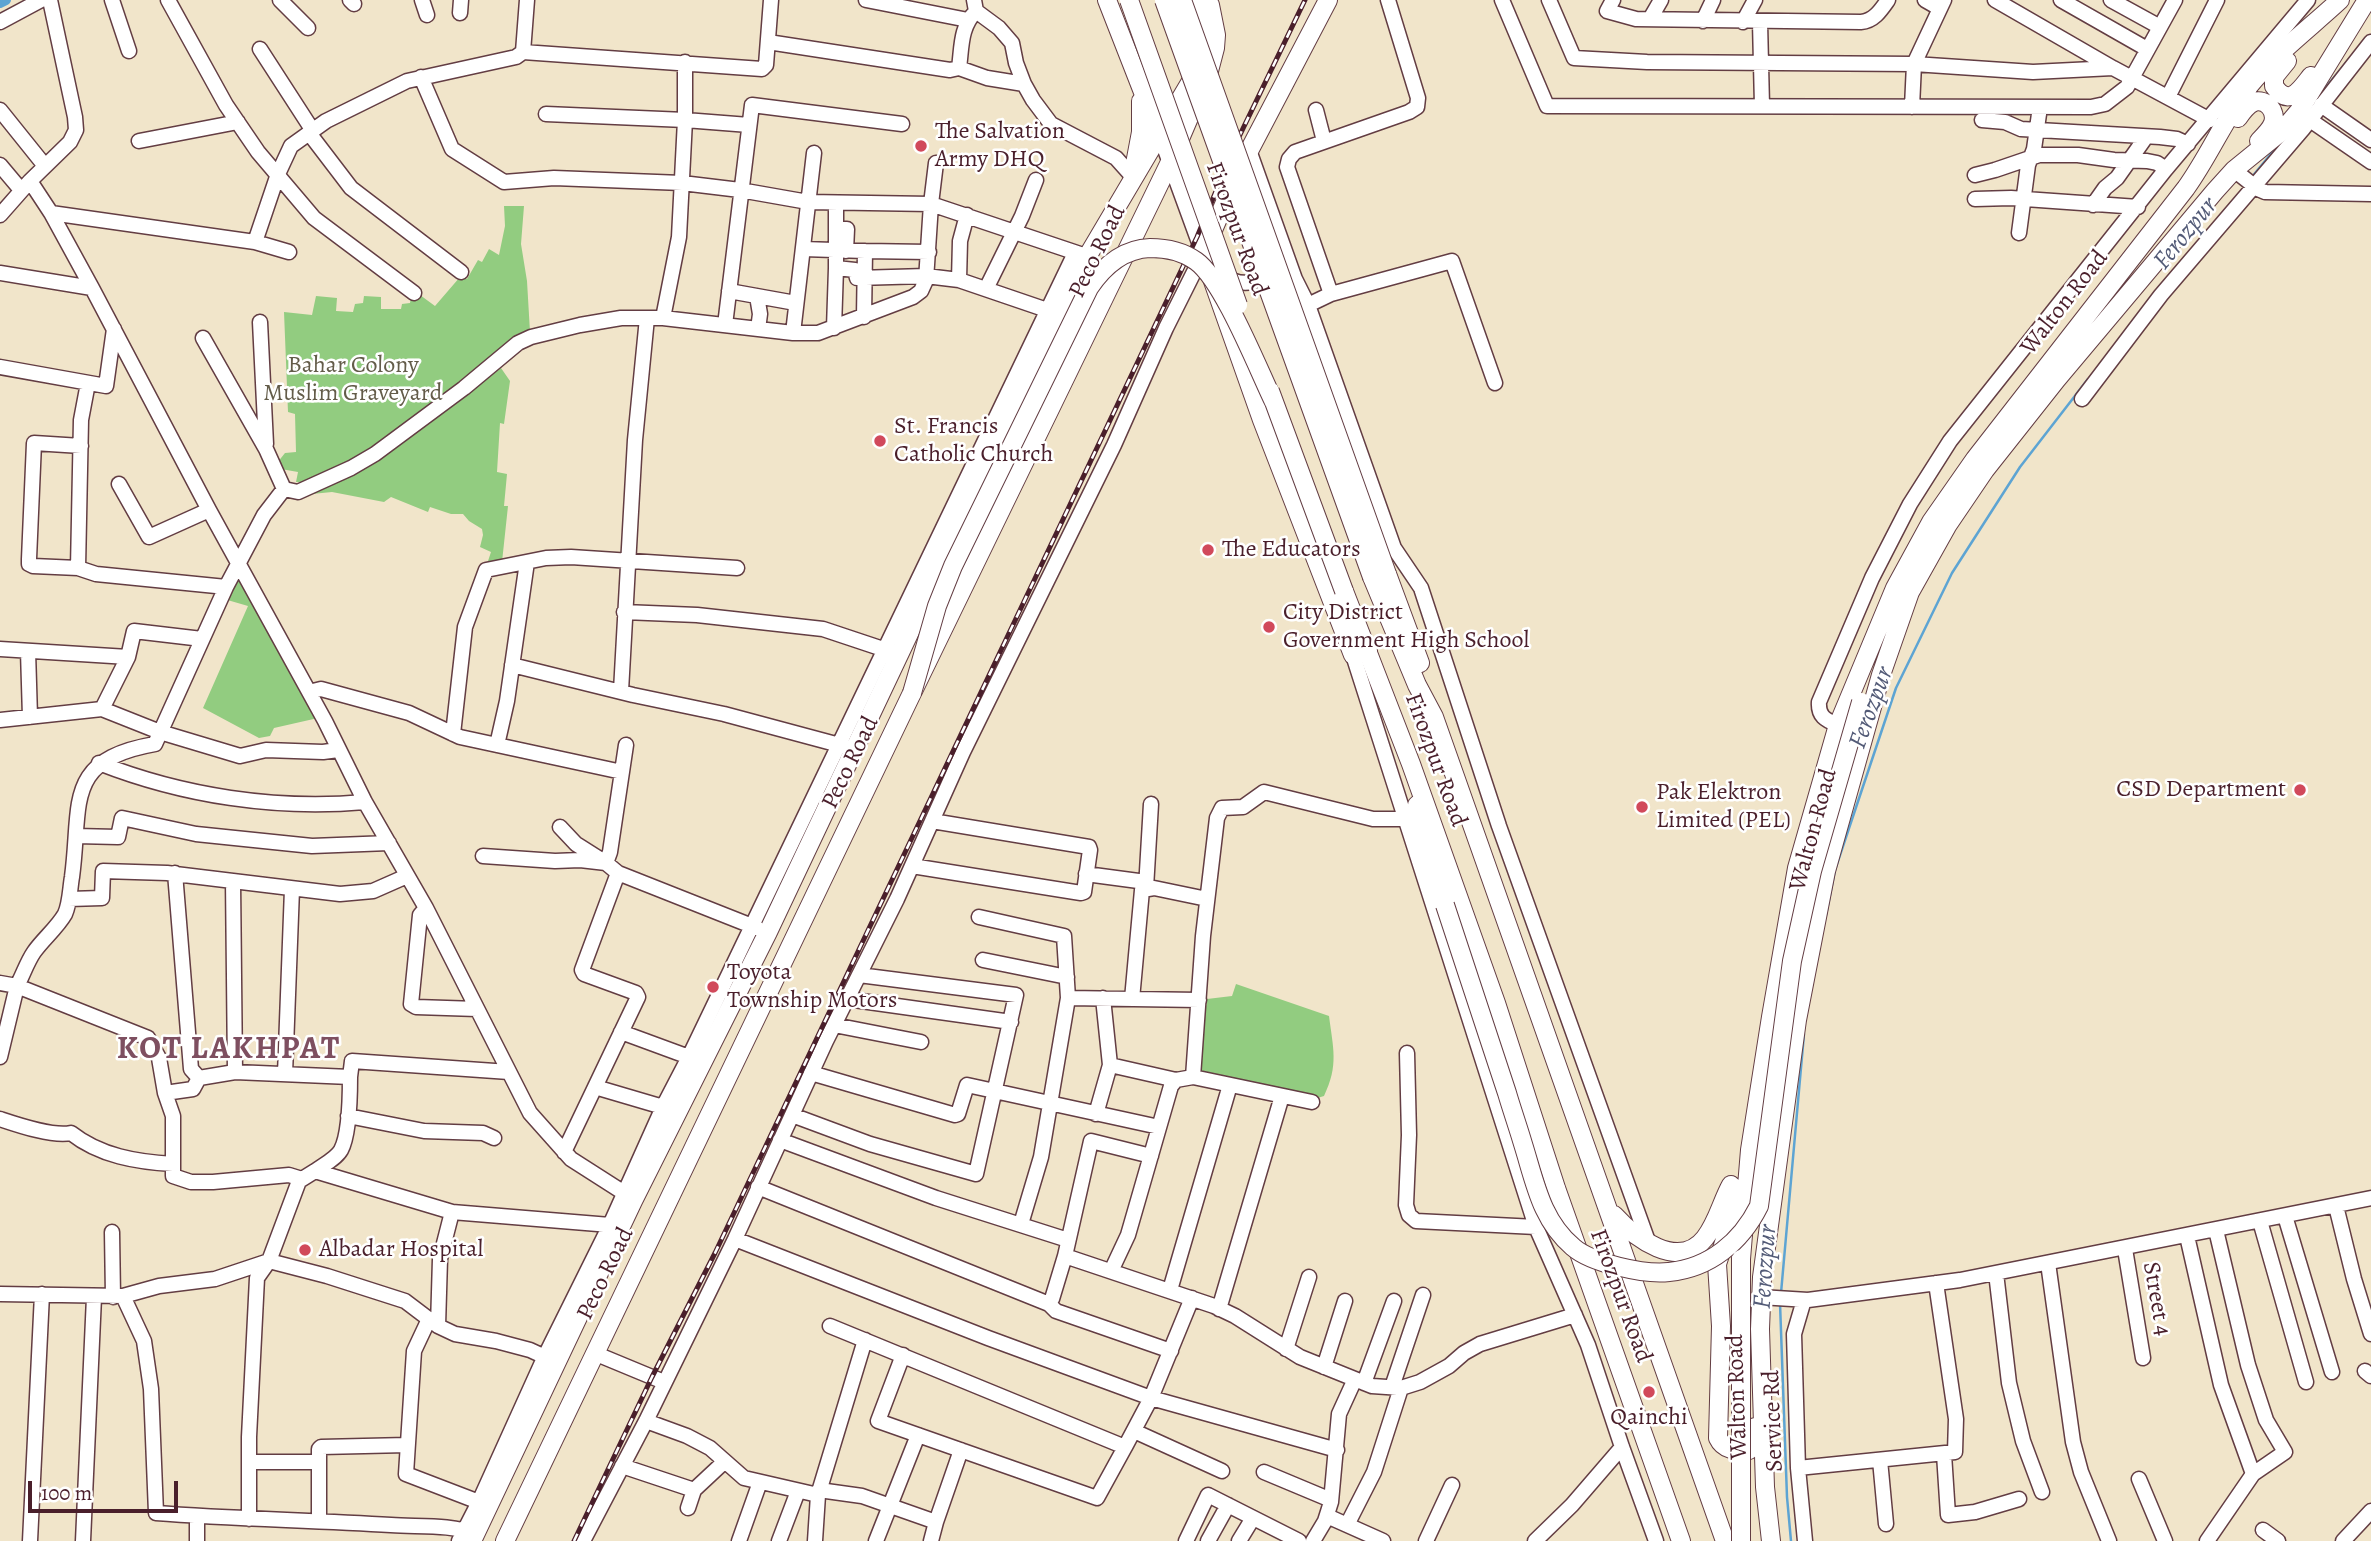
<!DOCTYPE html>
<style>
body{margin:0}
#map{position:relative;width:2371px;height:1541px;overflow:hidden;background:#f1e5ca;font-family:Alegreya,serif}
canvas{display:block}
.scale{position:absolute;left:28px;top:1481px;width:150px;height:32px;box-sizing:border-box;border:4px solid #4a1f2b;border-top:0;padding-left:9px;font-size:21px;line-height:24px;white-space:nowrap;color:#4a1f2b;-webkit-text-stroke:5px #fff;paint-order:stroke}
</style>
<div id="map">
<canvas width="2371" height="1541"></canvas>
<div class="scale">100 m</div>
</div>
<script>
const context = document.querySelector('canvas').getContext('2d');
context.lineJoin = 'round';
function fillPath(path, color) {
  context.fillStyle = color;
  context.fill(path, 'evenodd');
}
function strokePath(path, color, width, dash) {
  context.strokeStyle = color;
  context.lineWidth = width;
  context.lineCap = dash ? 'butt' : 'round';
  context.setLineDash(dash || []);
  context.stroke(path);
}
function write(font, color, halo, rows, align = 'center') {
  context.font = font + ' Alegreya,serif';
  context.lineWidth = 5;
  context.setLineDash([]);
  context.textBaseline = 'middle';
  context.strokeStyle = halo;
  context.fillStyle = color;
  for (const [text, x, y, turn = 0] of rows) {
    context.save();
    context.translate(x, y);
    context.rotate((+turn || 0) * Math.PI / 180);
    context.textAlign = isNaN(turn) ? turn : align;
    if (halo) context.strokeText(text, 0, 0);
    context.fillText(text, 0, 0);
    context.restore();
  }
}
fillPath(new Path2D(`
 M504,206H524L521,244L527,281L530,332C499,344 478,370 453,391C419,419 380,445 340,466C326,473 313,483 296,482L298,472L281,469L277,463L285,453L296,452L295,414L288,412L284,312L312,315L316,296L337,298L336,311L353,312L355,304L363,303L364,296L381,297V309H401L402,304L410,303L411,297L420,295L435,306L460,277L467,279L478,260L482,262L489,249L499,255L505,226Z
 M501,368L510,381L504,424L500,423L497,472L507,474L504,506H508L502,562L487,564L491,552L480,547L483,535L482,529L469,521L463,514H451L430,507L428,512L391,497L384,502L332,492L312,494C379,459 441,415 501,368Z
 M239,575L318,718L274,728L270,736L259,738L203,708L248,606L224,599Z
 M1236,984L1329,1016C1333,1048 1339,1065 1324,1096L1314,1099L1198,1074L1207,999L1232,996Z`), '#92cc80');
strokePath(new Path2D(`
 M2318,97L2349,59
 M2251,178L2280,143
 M1826,915L1835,870L1896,688L1952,573L2020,467L2088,379
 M1781,1293L1804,1034
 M1780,1303L1787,1497L1791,1541`), '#5da4d3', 2.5);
strokePath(new Path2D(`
 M0,3L6,0`), '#5da4d3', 10);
const minor = new Path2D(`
 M112,0L129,51
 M168,0L226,105L258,152L314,218L414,293
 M280,0L308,28
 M350,0L354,4
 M422,0L427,15
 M866,0L968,20
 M974,0L976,11L999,28L1012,43L1016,63L1024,84L1033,100L1051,124L1116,158L1133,177
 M1502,0L1547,106L2091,107L2105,104L2127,87L2175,0
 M1549,0L1574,58L1647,62L1914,64L2033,72L2113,68
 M1613,0L1607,11L1636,19L1861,22C1874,21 1881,10 1888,0
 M1925,0L1939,8
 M1995,0L2113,68L2210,120
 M2061,0L2147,49
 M2111,0L2160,27
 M976,11C960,28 962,46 959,68L987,78L1024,84
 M460,13L461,0
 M1650,19L1661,0
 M1703,21L1713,0
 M0,22L41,0
 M1743,22L1755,0
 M1760,22L1762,106
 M768,42L950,70L959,68
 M260,49L313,131
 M523,52L527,0
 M421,77L452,149L504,182L554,178L682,183L740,190L808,202L931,204L1083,255
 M2168,97L2217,0
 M2321,105L2371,140
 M1912,107L1914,64L1944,0
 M0,110L45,166
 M1316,110L1324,141
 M546,114L685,120L749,125
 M1982,120L2005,122L2021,129L2160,137L2177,139L2188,144
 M2310,120L2371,162
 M309,133L351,188L461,272
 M1159,133L1197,237L1203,253L1208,258
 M139,141L238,122
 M1249,150L1295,279
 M0,165L21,190
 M2234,170L2258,189L2265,192L2371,194
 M1975,175L1995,170L2039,155H2078L2114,160L2147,161L2157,163L2166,169
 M30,181L51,213L92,288L209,510L325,721L365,802L426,908L530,1113L571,1159L632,1198
 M1975,199L2011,198L2138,207
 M836,203V268
 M2093,205L2105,188L2117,178L2146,137
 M51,213L255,242L289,252
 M0,215L30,181L70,142L76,130L75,117L50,0
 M836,229H847L846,251
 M2019,233L2028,165L2034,149L2040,107
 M255,242L278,174L291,146L326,121L407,81L516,57L523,52L762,69L766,65L771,0
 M803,249L865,251
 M0,273L92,288
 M1224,275C1244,292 1266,276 1289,275L1295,279L1308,305L1394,548L1421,588L1499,826L1649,1244
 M959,280L960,241L967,215
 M986,289L1022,216L1036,180
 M729,291L790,302
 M1331,294L1452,261L1495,383
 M757,296L760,314L758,329
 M1308,305L1331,294L1287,167L1289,159L1295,152L1409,112L1417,107L1418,98L1388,0
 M864,317L865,251L929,252
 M663,318L679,237L685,120V62
 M260,322L266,444
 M725,325L752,105L902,124
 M834,328L836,268L855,270L857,278L926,276L959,280L1047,310
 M793,333L814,153
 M203,338L266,449L284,489
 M0,367L106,386L114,329
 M88,383L81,420L78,568L96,574L226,587L264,515L284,489L298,492L351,468L375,454L464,388L518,343L531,337L580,325L621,318H663L793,333H818L913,297L921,291L926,280L931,204L936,163
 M2082,399L2161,295L2303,129L2371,42
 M119,484L149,537L209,510
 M78,568L33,566L29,564V559L34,443L81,446
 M226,587L155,744C63,760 82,803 72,877C70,888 70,903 65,914C57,928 43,939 34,952C27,962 23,975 17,986L148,1038L159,1058L165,1093L173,1116V1176L191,1182H213L289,1175L302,1179
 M624,612L697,615L823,629L895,653
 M0,649L128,657
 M28,651L30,717
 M1353,655L1536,1227L1588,1345L1622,1447L1656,1541
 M512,665L633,695L724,714L847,747
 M621,691L635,440L647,318
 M309,692L321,689L409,713L460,737L622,772
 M102,709L128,657L134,631L202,639
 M0,720L102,709L160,732L240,756L266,750L323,752L338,750
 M1838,725C1825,720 1818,716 1819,702L1872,578L1910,504L1950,441L2166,169L2308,0
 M453,734L465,627L486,570L546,558L571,557L737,568
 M497,745L507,701L527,562
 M99,763C183,796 276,810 365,802
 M560,827L576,844L606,863L610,852L626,745
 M76,836L118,837L122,818L196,834L312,846L389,843
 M483,856L555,861L580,860L606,863L618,873L582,970L584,974L636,993L638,997L564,1152
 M912,866L1081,893L1084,892L1090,850L1089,847L932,821
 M175,873L191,1069L199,1078
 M618,873L757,928
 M1086,874L1146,882
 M233,881L235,1072
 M1146,888L1151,804
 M69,899L102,898L103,871L167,873L340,894L373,891L407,876
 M426,908L420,915L411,1004L416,1007L477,1009
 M979,917L1064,936L1068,998L1041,1157L1021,1224
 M983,960L1067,977
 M0,983L17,986L0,1057
 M1068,998L1199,1000
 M847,999L1011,1022
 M1132,999L1142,890L1154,888L1207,899
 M834,1025L921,1042
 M621,1032L689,1057
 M1407,1053L1409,1135L1406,1205L1409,1215L1416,1221L1536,1227
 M1110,1065L1176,1080
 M811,1073L955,1115L958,1114L967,1085L1159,1127
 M285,1074L292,889
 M350,1077L352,1061L509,1072
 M1193,1077L1203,936L1217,818L1222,808L1243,807L1264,792L1373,819H1404
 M595,1087L663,1107
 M165,1093L193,1089L199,1078L235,1072L350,1077C350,1095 349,1135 341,1150C336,1159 323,1165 315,1171
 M1096,1114L1110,1065L1103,998
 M792,1115L870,1144L976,1174L1016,995L859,975
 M348,1116L424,1131L483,1133L494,1138
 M0,1119C18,1125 53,1137 71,1133C100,1156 137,1162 173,1164
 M780,1140L936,1198L1068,1240
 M1151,1156L1091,1141L1065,1256L1214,1306L1235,1316L1300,1357L1372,1386L1401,1388L1420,1382L1449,1366L1464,1353L1480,1344L1575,1315
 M758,1187L1049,1304L1056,1311L1171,1351
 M2336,1206L2354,1279L2371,1334
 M2285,1216L2332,1372
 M2260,1221L2306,1382
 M112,1232L113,1297
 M2187,1236L2221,1385L2253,1474
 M735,1239L988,1338L1151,1398L1337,1450
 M2125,1249L2143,1358
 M2048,1263L2073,1442L2081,1472L2109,1541
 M1114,1271L1113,1267L1128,1235L1171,1086L1176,1080L1193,1077L1312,1102
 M1996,1273L2009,1383L2023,1441L2042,1492
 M1170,1290L1230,1085
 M0,1294L123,1296L159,1286L215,1279L269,1261L327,1276L405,1301L438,1326L455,1334L496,1341L530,1350L556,1362
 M123,1296L144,1341L151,1389L156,1513C234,1519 313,1520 391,1525C418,1527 451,1524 476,1534
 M1760,1297L1808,1300L1960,1280L2371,1198
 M1052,1299L1065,1256
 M1804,1300L1794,1334L1798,1468L1805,1541
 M1219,1309L1282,1096
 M429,1319L414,1351L406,1474L479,1502
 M438,1326L440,1259L452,1212
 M830,1326L1125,1447L1151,1398L1192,1298
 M1286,1349L1309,1277
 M594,1353L664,1382
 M903,1355L878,1421L1097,1498L1125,1447
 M1324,1367L1345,1301
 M2365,1371L2371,1376
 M1364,1383L1394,1301
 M1392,1387L1423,1295
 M646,1421L687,1436L710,1448L744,1478L818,1495L865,1340
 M1134,1431L1222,1471
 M1944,1454L1948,1515L1975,1512L2019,1499
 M1880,1460L1886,1524
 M249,1462H319V1449L321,1447L407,1445
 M622,1466L694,1490L724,1462
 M1798,1468L1955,1452L1956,1419L1936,1283
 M1264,1472L1331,1500
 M2139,1479L2165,1541
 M819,1490L862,1496L936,1522L961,1450
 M688,1508L694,1490
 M197,1516V1541
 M1327,1516L1383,1541
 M249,1519V1437L257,1278L269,1261L299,1181L315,1171L452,1212L610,1225L663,1107L689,1057L1075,253
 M319,1520V1462
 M1347,1525L1374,1472L1401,1388
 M2263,1530L2278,1541
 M30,1541L42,1294
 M83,1541L94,1297
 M459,1541L479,1502L545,1356L610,1225
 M583,1541L646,1421L735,1239L826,1041L897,899L963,752L1114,445L1166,328L1203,254
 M739,1541L760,1482
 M779,1541L798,1491
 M815,1541L818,1495
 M876,1541L918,1435
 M931,1541L936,1522
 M1186,1541L1208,1495L1299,1541
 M1208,1541L1228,1505
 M1239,1541L1253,1518
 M1313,1541L1325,1521L1331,1502L1339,1414L1355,1379
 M1426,1541L1452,1485
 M1535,1541L1572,1505L1622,1447
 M2207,1541L2253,1474L2285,1452L2266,1420L2248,1365L2216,1230
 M2343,1541L2371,1511`);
const major = new Path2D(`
 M1107,0L1159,133
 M1328,0L1239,170L1203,253L1262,420L1353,655L1368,651
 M2287,61L2274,77V86C2289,108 2300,90 2311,76
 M2238,118C2242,112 2247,105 2254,102C2266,98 2277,111 2273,123C2271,129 2264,136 2259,141
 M1135,164L1141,132V101
 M1387,574L1420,663
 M1372,577L1417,685L1434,717L1725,1541
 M1344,591L1411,764L1496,1003L1556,1188L1681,1541
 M1417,805L1422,835L1445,905
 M1734,1192L1729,1227L1717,1264L1721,1326L1718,1438C1724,1451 1737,1450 1749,1450L1756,1442L1755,1427
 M1614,1215C1634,1237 1679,1272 1705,1238C1717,1223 1722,1201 1731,1185
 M1741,1259L1750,1150L1771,1017L1797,868L1838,725L1895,588L1931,522L1975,459L2186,188C2209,156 2225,118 2249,86C2273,56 2311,27 2340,0
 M472,1541L634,1199L768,932L1087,257L1194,76C1205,52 1205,26 1197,0
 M505,1541L912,693L1170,162L1209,71L1215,48L1216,35L1210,5
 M1771,1541L1765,1487L1760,1329L1762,1277L1797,1020L1826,871L1881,675L1910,592L1947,526L1985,470L2057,379L2215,191L2234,170L2282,131L2299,111L2367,0`);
strokePath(minor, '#633d43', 17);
strokePath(major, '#633d43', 20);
strokePath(minor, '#fff', 14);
strokePath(major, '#fff', 18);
const rail = new Path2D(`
 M574,1541L652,1377L715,1253L1197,237L1236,143L1305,0`);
strokePath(rail, '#4a1f2b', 5);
strokePath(rail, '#fff', 2.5, [8]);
const majorBridge = new Path2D(`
 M1129,0L1238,305
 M1164,0L1372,577
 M1182,0L1387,574
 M1270,391L1344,591
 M912,693L937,606L953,566L1089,288C1103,267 1123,249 1150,248C1167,248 1182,251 1196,261C1223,280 1258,369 1274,402
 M1445,905C1466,968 1486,1030 1507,1093C1512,1110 1518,1127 1523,1144C1535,1182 1541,1220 1573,1247C1591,1263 1645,1275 1669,1272C1710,1268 1741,1242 1759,1206L1792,961L1812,871L1861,702
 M1741,1259V1541`);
strokePath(majorBridge, '#633d43', 20, []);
strokePath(majorBridge, '#fff', 18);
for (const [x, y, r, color] of [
 [921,146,7,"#d1495b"],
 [880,441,7,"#d1495b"],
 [1208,550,7,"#d1495b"],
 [1269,627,7,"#d1495b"],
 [2300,790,7,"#d1495b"],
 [1642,807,7,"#d1495b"],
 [713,987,7,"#d1495b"],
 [305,1250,7,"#d1495b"],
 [1649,1392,7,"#d1495b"]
]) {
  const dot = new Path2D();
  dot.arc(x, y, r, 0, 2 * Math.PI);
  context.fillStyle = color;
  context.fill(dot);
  strokePath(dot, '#fff', 2.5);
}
write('24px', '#4a1f2b', '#fff', [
 ["The Salvation",935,132],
 ["Army DHQ",935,160],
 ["St. Francis",894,427],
 ["Catholic Church",894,455],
 ["The Educators",1222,550],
 ["City District",1283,613],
 ["Government High School",1283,641],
 ["CSD Department",2286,790,"right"],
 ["Pak Elektron",1656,793],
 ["Limited (PEL)",1656,821],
 ["Toyota",727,973],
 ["Township Motors",727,1001],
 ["Albadar Hospital",319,1250],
 ["Qainchi",1649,1418,"center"]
], 'left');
write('24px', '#4a1f2b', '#fff', [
 ["Firozpur Road",1236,229,70],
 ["Peco Road",1098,252,-64],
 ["Walton Road",2065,303,-52],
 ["Firozpur Road",1435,760,70],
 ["Peco Road",851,763,-64],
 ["Walton Road",1814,830,-75],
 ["Peco Road",606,1274,-64],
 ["Firozpur Road",1620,1296,70],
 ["Street 4",2156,1299,80],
 ["Walton Road",1738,1397,-92],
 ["Service Rd",1774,1421,-92]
]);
write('24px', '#635c49', '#fff', [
 ["Bahar Colony",353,366],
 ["Muslim Graveyard",353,394]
]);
write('italic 26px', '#535b77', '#fff', [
 ["Ferozpur",2186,234,-51],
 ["Ferozpur",1872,708,-70],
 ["Ferozpur",1766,1267,-86]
]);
context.letterSpacing = '2px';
write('bold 32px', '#7e4f60', '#fff', [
 ["KOT LAKHPAT",229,1050]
]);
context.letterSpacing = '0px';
</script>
